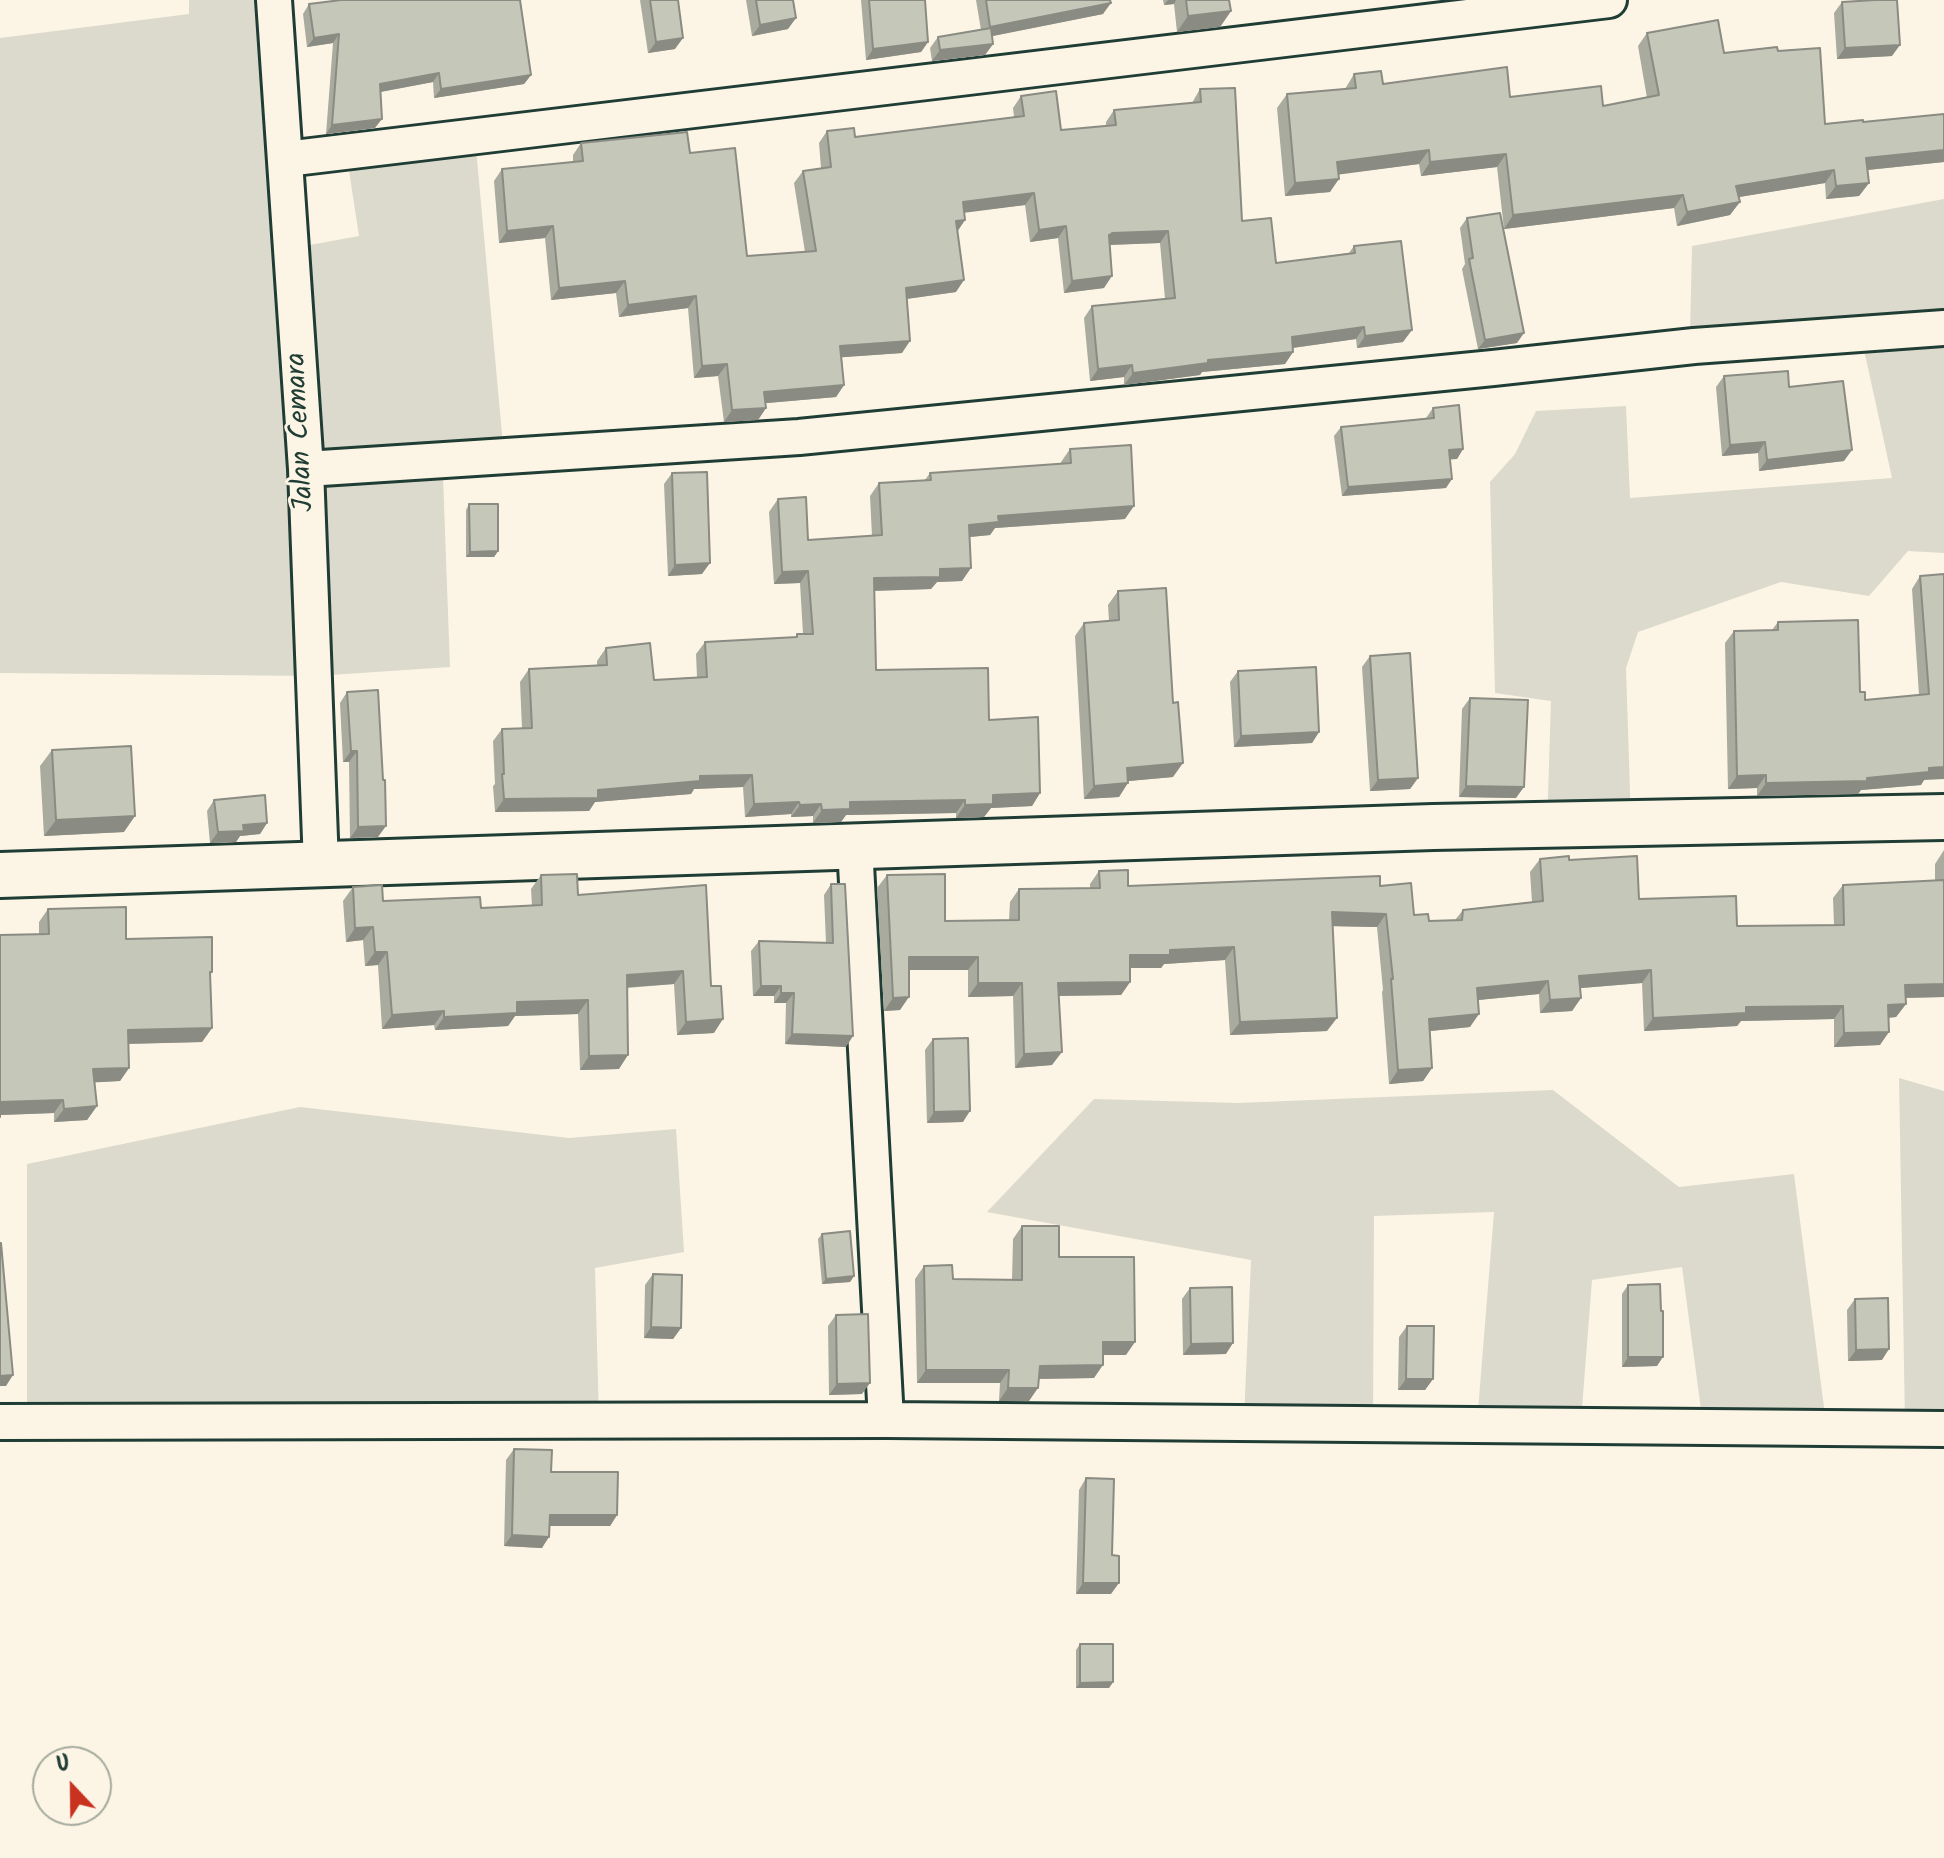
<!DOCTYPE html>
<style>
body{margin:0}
#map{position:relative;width:1944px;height:1858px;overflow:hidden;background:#fcf5e5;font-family:Kalam,sans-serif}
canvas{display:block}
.north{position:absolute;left:32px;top:1746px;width:80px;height:80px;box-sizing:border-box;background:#fcf5e5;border:2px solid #a4ab9e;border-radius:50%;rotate:338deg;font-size:22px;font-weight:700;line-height:32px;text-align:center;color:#1f3d34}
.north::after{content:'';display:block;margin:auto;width:28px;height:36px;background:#c8321e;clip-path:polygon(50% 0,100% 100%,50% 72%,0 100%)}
</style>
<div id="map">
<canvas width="1944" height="1858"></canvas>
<div class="north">U</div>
</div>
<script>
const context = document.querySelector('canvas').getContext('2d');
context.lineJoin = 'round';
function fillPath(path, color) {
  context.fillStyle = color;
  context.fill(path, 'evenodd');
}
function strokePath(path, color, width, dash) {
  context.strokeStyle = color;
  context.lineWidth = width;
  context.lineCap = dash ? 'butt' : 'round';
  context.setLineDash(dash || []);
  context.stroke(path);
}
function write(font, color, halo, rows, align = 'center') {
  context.font = font + ' Kalam,sans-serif';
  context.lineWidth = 6;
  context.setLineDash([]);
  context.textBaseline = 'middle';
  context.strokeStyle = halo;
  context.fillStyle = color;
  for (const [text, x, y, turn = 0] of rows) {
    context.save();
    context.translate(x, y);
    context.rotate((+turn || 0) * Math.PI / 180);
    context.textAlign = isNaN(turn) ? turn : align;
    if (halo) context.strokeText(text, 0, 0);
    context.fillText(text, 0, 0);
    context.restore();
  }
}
fillPath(new Path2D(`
 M189,0H260L292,485L382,482L443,477L450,667L316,676L0,673V38L189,14Z
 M476,148L505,467L303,478L288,249L359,236L348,164Z
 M1944,199V553L1908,551L1869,596L1781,582L1638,632L1626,668L1631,822L1547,827L1551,701L1495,693L1490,482L1515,454L1536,411L1626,406L1630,498L1892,478L1858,322L1690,334L1692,246Z
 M1899,1078L1944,1091V1423H1905Z
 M1553,1090L1679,1187L1794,1174L1826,1423L1703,1425L1682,1267L1592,1280L1581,1421L1477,1423L1494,1212L1374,1216L1373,1423L1244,1418L1251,1260L987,1212L1094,1099L1238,1103Z
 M300,1107L569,1138L676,1129L684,1252L595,1268L599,1421L27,1425V1164Z`), '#dcdacc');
const minor = new Path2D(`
 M274,0L306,469L321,865
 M286,159L1609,0
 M306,469L799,437L1493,368L1694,346L1944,328
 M855,846L886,1420
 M0,1422L886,1420L1944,1429`);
const tertiary = new Path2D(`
 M0,875L1433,827L1944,817`);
strokePath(minor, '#1f3d34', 40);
strokePath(tertiary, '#1f3d34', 50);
strokePath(minor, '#fcf5e5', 34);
strokePath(tertiary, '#fcf5e5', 44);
fillPath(new Path2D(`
 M640,0H678L675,49L648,53Z
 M746,0H793L788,29L752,36Z
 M861,0H925L928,42L921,52L866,60Z
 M976,0H1110L1103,14L992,36L993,44L985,55L932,61L930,48L938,37L981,30Z
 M1163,0H1229L1231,11L1220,27L1177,32L1174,4L1164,5Z
 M1842,2L1892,56L1837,59L1834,13Z
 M309,4L531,75L524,84L434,98L433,82L381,92L375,128L326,134L333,43L307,47L303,14Z
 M1647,33L1724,53L1778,51L1825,124L1863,122L1944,162L1868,170L1869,183L1859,196L1826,199L1825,183L1739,197L1730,215L1677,226L1674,208L1504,229L1497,167L1421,176L1419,164L1338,174L1330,192L1285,196L1277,108L1287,94L1345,89L1354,74L1383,84L1603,106L1647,98L1638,46Z
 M1200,89L1242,221L1276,263L1349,253L1354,246L1403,342L1357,348L1356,339L1293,348V352L1285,364L1202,372L1200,375L1124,385V377L1090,381L1084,318L1092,306L1165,299L1160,243L1110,245L1104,288L1064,293L1058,238L1030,242L1025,205L964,212L965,220L957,231L956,292L907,299L902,353L842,357L844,385L836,397L766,403V408L758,420L724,422L718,376L694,378L688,308L619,317L616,293L551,300L545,238L499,243L494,181L502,169L573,162V155L581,143L690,153L747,256L805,252L794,183L803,171L821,168L819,143L827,131L855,137L1014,117L1013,108L1021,96L1061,130L1106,126V122L1114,110L1192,103Z
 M1467,218L1517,343L1478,349L1462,269L1465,264L1460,228Z
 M1724,376L1789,387L1844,461L1759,471L1758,453L1722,456L1716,387Z
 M1433,408L1463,449L1457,459H1450L1446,488L1342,496L1334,436L1341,427L1426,418Z
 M1070,449L1125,519L995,528L990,535L969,537L962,581L937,582L931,589L874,591L876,670L989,720L1040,793L1032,806L991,808L984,817L956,818V813L846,815L841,822L813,823V816L791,817V814L745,817L743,787L694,789L691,794L595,802L589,811L495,812L493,786L495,784L493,741L502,729L522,728L520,682L529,669L597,665V661L606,648L654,680L697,677L696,654L705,642L795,637L797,634H803L800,583L774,584L769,512L778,499L808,540L872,536L870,496L879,483L925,480L930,473L1061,464V462Z
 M672,473L702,574L668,576L664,484Z
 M469,504L498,551L494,557H466V510Z
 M1944,574L1924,780L1921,785L1861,790L1858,794L1757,796V788L1728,789L1725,643L1734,631L1772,630L1778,622L1860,692L1865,700L1919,695L1912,589L1920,576Z
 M1118,591L1173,777L1128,781L1119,797L1084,799L1075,636L1084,623L1109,621L1108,605Z
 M1370,656L1418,778L1410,789L1370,791L1362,667Z
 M1238,671L1319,732L1312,743L1234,747L1230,682Z
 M347,692L378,837L350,838L349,762H343L340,703Z
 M1470,698L1516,798L1459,797L1462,709Z
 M52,750L124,832L44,836L40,766Z
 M214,800L267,823L260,834L240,836L236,842L210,843L207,811Z
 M1944,850V997L1906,998V1004L1896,1017L1889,1018L1880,1045L1834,1047V1019L1741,1021L1737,1026L1644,1031L1642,983L1580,988L1581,998L1572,1011L1540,1013L1539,994L1478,1000L1470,1027L1430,1031L1432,1068L1423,1081L1389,1084L1382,992L1383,990L1377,927L1333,926L1327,1031L1230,1035L1225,960L1164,964L1161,968H1130V982L1121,995L1058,996L1052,1065L1015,1068L1013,996L968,997V970H909L900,1010L884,1011L877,888L887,875L945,921L1009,920L1010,902L1019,889L1090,888V884L1099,871L1128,886H1380L1414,915L1429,921L1455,920L1463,910L1532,902L1530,872L1540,859L1569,860L1639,899L1737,926L1834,925L1833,898L1843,885L1935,881V864Z
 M541,875L578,895L706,885L714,1033L677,1035L674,984L627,988L619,1069L580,1070L578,1014L515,1016L508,1026L435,1030L434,1025L382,1029L378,965L365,966L363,940L346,942L343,901L353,887L383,901L481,908L532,906L531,889Z
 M831,884L846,1047L785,1044L786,1003H774V996H753L751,951L759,941L826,943L824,895Z
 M126,907V939L212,937V972L210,975L212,1028L202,1042L129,1044V1068L120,1081L95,1082L97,1106L87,1120L54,1122V1113L0,1115V1118V935H39V922L48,909Z
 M933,1039L963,1122L927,1123L925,1050Z
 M1022,1226L1059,1257L1126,1355H1103L1094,1378L1039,1379L1029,1401H999L1000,1383H917L915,1279L924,1266L953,1279L1012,1280L1013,1239Z
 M822,1234L854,1276L850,1282L822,1284L818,1239Z
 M653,1274L681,1328L673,1339L644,1338L645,1285Z
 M1628,1285L1661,1311L1657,1366L1622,1367V1294Z
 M1190,1288L1226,1354L1183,1355L1182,1299Z
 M1855,1299L1882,1360L1848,1361L1847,1310Z
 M836,1315L862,1394L829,1395L828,1326Z
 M1407,1326L1433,1379L1425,1390H1398L1399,1337Z
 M514,1449L551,1472L617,1515L610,1526H550L542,1548L504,1546L506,1460Z
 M1086,1478L1111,1594H1076L1079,1490Z
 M1080,1644L1113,1682L1109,1688H1076V1650Z`), '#a9ab9f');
fillPath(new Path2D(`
 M1168,0H1176L1174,4L1164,5Z
 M1111,3L1103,14L983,38L990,27Z
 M1231,11L1220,27L1177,32L1188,16Z
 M796,18L788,29L752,36L760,25Z
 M339,34L333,43L307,47L314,38Z
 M683,38L675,49L648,53L656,42Z
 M928,42L921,52L866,60L873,49Z
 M993,44L985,55L932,61L940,50Z
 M1900,45L1892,56L1837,59L1845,48Z
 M439,73L433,82L374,93L380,84Z
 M531,75L524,84L434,98L441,89Z
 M382,119L375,128L326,134L332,125Z
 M1429,150L1419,164L1328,176L1337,162Z
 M1944,150V162L1857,171L1866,158Z
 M1506,154L1497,167L1421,176L1430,162Z
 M1834,170L1825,183L1727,199L1736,186Z
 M1339,179L1330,192L1285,196L1295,183Z
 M1869,183L1859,196L1826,199L1836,186Z
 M1034,193L1025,205L955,214L963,202Z
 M1683,195L1674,208L1504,229L1513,215Z
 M1740,202L1730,215L1677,226L1687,212Z
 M965,220L957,232L956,221Z
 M553,226L545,238L499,243L507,231Z
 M1066,226L1058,238L1030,242L1039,230Z
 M1168,231L1160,243L1105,245L1109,235L1112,233Z
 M1112,276L1104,288L1064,293L1072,281Z
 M964,280L956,292L898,300L906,288Z
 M625,281L616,293L551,300L559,288Z
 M696,296L688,308L619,317L628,305Z
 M1364,327L1356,339L1284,349L1292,337Z
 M1412,330L1403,342L1357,348L1365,336Z
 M1524,333L1517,343L1478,349L1485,340Z
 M910,341L902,353L832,358L840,346Z
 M1293,352L1285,364L1202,372L1200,375L1124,385L1133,373L1208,360Z
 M727,364L718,376L694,378L702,366Z
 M1132,365L1124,377L1090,381L1098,369Z
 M844,385L836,397L756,404L764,392Z
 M766,408L758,420L724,422L732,410Z
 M1765,442L1758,453L1722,456L1730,445Z
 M1463,449L1457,459L1443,460L1449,450Z
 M1852,450L1844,461L1759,471L1767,460Z
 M1452,479L1446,488L1342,496L1348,487Z
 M1134,506L1125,519L995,528L990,535L960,538L969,525L998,516Z
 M498,551L494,557H466L470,552Z
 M710,563L702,574L668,576L675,565Z
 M971,568L962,581L937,582L931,589L865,591L874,578L940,569Z
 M808,571L800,583L774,584L782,572Z
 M1319,732L1312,743L1234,747L1241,736Z
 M351,751H357L349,762H343Z
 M1183,763L1173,777L1118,782L1127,768Z
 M1944,767V779L1924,780L1921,785L1861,790L1858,794L1757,796L1766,783L1867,778L1929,768Z
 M752,775L743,787L694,789L691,794L595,802L589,811L495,812L504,799L598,790L700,776Z
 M1766,775L1757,788L1728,789L1737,776Z
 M1418,778L1410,789L1370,791L1378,780Z
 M1128,783L1119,797L1084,799L1094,786Z
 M1466,786L1524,787L1516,798L1459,797Z
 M1040,793L1032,806L991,808L984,817L956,818L965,805L993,795Z
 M965,800L956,813L846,815L841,822L813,823L822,810L850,802Z
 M799,802L791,814L745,817L754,804Z
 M821,804L813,816L791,817L800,805Z
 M135,816L124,832L44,836L56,820Z
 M267,823L260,834L240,836L236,842L210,843L218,832L243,825Z
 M386,826L378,837L350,838L358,827Z
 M1332,912L1386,914L1377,927L1323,926Z
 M373,927L363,940L346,942L355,928Z
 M1234,947L1225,960L1164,964L1161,968H1121L1130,955L1170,950Z
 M375,952H387L378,965L365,966Z
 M909,957H978L968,970H900Z
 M1651,970L1642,983L1570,989L1579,976Z
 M683,971L674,984L617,988L627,975Z
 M1548,981L1539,994L1468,1001L1477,988Z
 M1130,982L1121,995L1048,996L1058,983Z
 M978,983H1022L1013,996L968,997Z
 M1944,984V997L1896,998L1905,985Z
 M761,986H781L774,996H753Z
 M781,993H794L786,1003H774Z
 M909,997L900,1010L884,1011L893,998Z
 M1581,998L1572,1011L1540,1013L1550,1000Z
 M588,1000L578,1014L515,1016L508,1026L435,1030L444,1017L517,1002Z
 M1906,1004L1896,1017L1879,1018L1888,1005Z
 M1843,1006L1834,1019L1741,1021L1737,1026L1644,1031L1653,1018L1746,1007Z
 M444,1011L434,1025L382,1029L392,1015Z
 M1479,1014L1470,1027L1420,1032L1429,1019Z
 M1337,1018L1327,1031L1230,1035L1240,1022Z
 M723,1019L714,1033L677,1035L686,1022Z
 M212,1028L202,1042L119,1044L128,1030Z
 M1889,1032L1880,1045L1834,1047L1844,1033Z
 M792,1034L853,1036L846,1047L785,1044Z
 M1062,1052L1052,1065L1015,1068L1024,1054Z
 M628,1055L619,1069L580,1070L589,1056Z
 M129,1068L120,1081L84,1083L93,1069Z
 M1432,1068L1423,1081L1389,1084L1398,1070Z
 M63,1100L54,1113L0,1115V1102Z
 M97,1106L87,1120L54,1122L64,1109Z
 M970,1111L963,1122L927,1123L934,1112Z
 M854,1276L850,1282L822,1284L826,1279Z
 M651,1327L681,1328L673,1339L644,1338Z
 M1103,1342H1135L1126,1355H1094Z
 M1233,1343L1226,1354L1183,1355L1191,1344Z
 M1889,1349L1882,1360L1848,1361L1856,1350Z
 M1628,1357H1663L1657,1366L1622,1367Z
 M1103,1365L1094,1378L1030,1379L1040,1366Z
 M926,1370H1009L1000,1383H917Z
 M13,1375L6,1386H0V1376Z
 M1406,1379H1433L1425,1390H1398Z
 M870,1383L862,1394L829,1395L837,1384Z
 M1008,1388H1038L1029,1401H999Z
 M550,1515H617L610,1526H542Z
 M512,1535L549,1537L542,1548L504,1546Z
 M1083,1583H1119L1111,1594H1076Z
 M1113,1682L1109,1688H1076L1080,1683Z`), '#8a8b82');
const building = new Path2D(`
 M341,0H520L531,75L441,89L439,73L380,84L382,119L332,125L339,34L314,38L309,4Z
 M650,0H678L683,38L656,42Z
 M756,0H793L796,18L760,25Z
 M869,0H925L928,42L873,49Z
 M986,0H1110L1111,3L990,27Z
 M1186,0H1229L1231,11L1188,16Z
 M1875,0H1897L1900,45L1845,48L1842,2Z
 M1718,20L1724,53L1777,47L1778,51L1820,48L1825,124L1863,120V122L1944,114V150L1866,158L1869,183L1836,186L1834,170L1736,186L1740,202L1687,212L1683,195L1513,215L1506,154L1430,162L1429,150L1337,162L1339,179L1295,183L1287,94L1356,88L1354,74L1381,71L1383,84L1507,67L1510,97L1601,86L1603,106L1659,95L1647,33Z
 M991,28L993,44L940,50L938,37Z
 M1235,88L1242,221L1271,218L1276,263L1355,253L1354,246L1401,241L1412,330L1365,336L1364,327L1292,337L1293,352L1208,360V363L1133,373L1132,365L1098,369L1092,306L1175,298L1168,231L1112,233V234L1109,235L1112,276L1072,281L1066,226L1039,230L1034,193L963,202L965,220L956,221L964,280L906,288L910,341L840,346L844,385L764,392L766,408L732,410L727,364L702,366L696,296L628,305L625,281L559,288L553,226L507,231L502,169L583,161L581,143L687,132L690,153L735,148L747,256L816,251L803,171L831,167L827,131L854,128L855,137L1024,116L1021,96L1056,91L1061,130L1116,125L1114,110L1201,102L1200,89Z
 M1500,213L1524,333L1485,340L1469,259L1473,258L1467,218Z
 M1788,371L1789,387L1843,381L1852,450L1767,460L1765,442L1730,445L1724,376Z
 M1459,405L1463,449L1449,450L1452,479L1348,487L1341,427L1434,418L1433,408Z
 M1131,445L1134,506L998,516L999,522L969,525L971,568L940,569V577L874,578L876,670L988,668L989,720L1038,717L1040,793L993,795V804L965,805V800L850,802V809L822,810L821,804L800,805L799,802L754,804L752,775L700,776V781L598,790V798L504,799L502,774H504L502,729L532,728L529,669L607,665L606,648L650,643L654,680L707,677L705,642L797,637V634H813L808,571L782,572L778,499L806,497L808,540L882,535L879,483L931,480L930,473L1071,463L1070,449Z
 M707,472L710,563L675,565L672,473Z
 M469,504H498V551L470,552Z
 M1944,574V767L1929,768V772L1867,778V781L1766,783V775L1737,776L1734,631L1778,630V622L1858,620L1860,692H1865V700L1929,694L1920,576Z
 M1166,588L1173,703L1178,702L1183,763L1127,768L1128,783L1094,786L1084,623L1119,620L1118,591Z
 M1410,653L1418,778L1378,780L1370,656Z
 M1316,667L1319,732L1241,736L1238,671Z
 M378,690L383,780H385L386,826L358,827L357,751H351L347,692Z
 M1470,698L1528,700L1524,787L1466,786Z
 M131,746L135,816L56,820L52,750Z
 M265,795L267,823L243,825L244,831L218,832L214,800Z
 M1569,856V860L1637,856L1639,899L1736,896L1737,926L1844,925L1843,885L1944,880V984L1905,985L1906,1004L1888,1005L1889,1032L1844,1033L1843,1006L1746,1007V1013L1653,1018L1651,970L1579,976L1581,998L1550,1000L1548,981L1477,988L1479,1014L1429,1019L1432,1068L1398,1070L1391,979H1393L1386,914L1332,912L1337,1018L1240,1022L1234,947L1170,950V955H1130V982L1058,983L1062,1052L1024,1054L1022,983H978V957H909V997L893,998L887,875L945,874V921L1019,920V889L1100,888L1099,871L1128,870V886L1380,876V886L1411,883L1414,915L1428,914L1429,921L1462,920L1463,910L1543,901L1540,859Z
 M577,874L578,895L706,885L711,986H721L723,1019L686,1022L683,971L627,975L628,1055L589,1056L588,1000L517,1002V1013L444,1017V1011L392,1015L387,952H375L373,927L355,928L353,887L382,885L383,901L480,897L481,908L542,905L541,875Z
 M831,884H845L853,1036L792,1034L794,993H781V986H761L759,941L833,943Z
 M126,907V939L212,937V972H210L212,1028L128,1030L129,1068L93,1069L97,1106L64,1109L63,1100L0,1102V1117V935L49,934L48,909Z
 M968,1038L970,1111L934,1112L933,1039Z
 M1022,1226H1059V1257H1134L1135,1342H1103V1365L1040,1366L1038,1388H1008L1009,1370H926L924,1266L952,1265L953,1279L1022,1280Z
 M850,1231L854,1276L826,1279L822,1234Z
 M0,1243H1L13,1375L0,1376Z
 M653,1274L682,1275L681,1328L651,1327Z
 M1660,1284L1661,1311H1663V1357H1628V1285Z
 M1232,1287L1233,1343L1191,1344L1190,1288Z
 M1888,1298L1889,1349L1856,1350L1855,1299Z
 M868,1314L870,1383L837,1384L836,1315Z
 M1407,1326H1434L1433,1379H1406Z
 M514,1449L552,1450L551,1472H618L617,1515H550L549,1537L512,1535Z
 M1086,1478L1114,1479L1112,1555L1119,1556V1583H1083Z
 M1080,1644H1113V1682L1080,1683Z`);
fillPath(building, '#c5c7b9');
strokePath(building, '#8a8b82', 2);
write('28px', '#1f3d34', '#fcf5e5', [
 ["Jalan Cemara",303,432,-93]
]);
</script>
